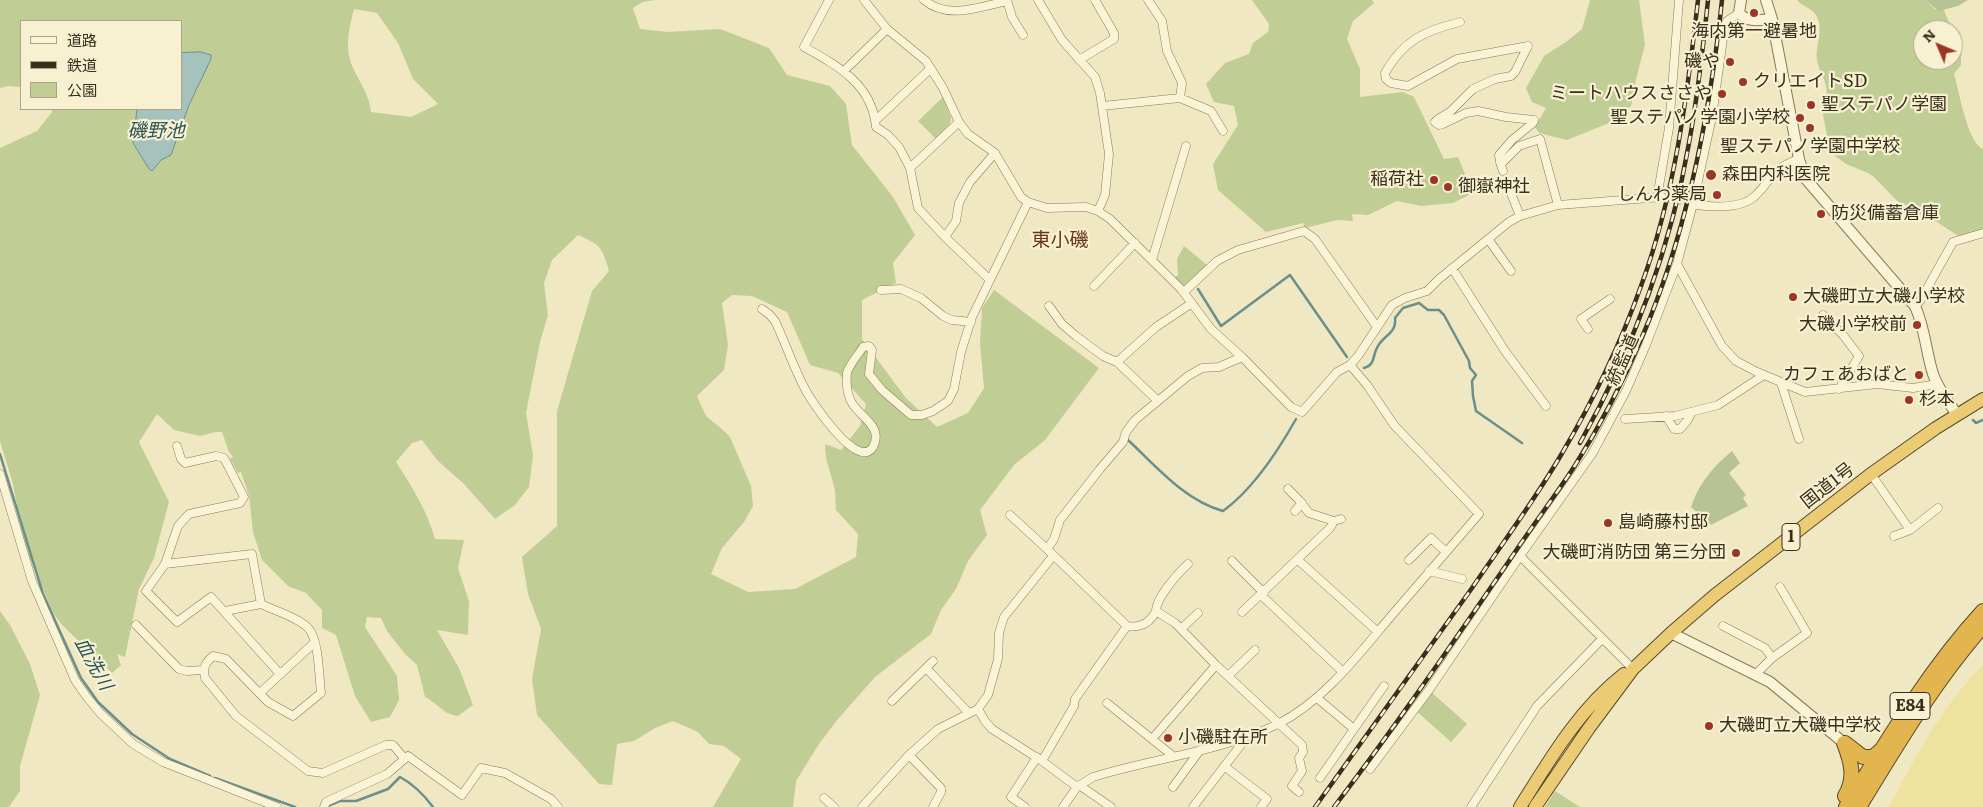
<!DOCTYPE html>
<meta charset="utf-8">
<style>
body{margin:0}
#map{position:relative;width:1983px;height:807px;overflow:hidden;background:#f0e8c2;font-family:Literata,"Noto Sans JP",serif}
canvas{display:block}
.legend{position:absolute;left:20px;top:20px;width:162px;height:90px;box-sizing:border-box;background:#f7f1d2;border:1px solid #aba38a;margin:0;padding:6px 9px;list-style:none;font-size:15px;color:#392f1d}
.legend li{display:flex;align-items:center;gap:10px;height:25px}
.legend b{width:25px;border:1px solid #aba38a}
.north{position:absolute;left:1913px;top:20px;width:50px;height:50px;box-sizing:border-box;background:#f7f1d2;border:1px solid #aba38a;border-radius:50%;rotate:315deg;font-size:14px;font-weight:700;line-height:20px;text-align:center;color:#392f1d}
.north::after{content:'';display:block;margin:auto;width:18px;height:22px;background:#9b3526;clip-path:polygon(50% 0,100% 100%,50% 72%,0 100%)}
</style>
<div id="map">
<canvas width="1983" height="807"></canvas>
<ul class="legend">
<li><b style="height:6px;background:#faf4d6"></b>道路</li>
<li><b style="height:6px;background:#392f1d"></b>鉄道</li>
<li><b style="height:14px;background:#c0ce95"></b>公園</li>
</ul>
<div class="north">N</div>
</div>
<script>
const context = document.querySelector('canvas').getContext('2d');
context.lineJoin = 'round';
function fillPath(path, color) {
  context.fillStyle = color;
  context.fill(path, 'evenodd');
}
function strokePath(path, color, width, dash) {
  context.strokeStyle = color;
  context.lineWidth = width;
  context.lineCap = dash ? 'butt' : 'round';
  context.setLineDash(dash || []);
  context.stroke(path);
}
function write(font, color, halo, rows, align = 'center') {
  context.font = font + ' Literata,"Noto Sans JP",serif';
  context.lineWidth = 4.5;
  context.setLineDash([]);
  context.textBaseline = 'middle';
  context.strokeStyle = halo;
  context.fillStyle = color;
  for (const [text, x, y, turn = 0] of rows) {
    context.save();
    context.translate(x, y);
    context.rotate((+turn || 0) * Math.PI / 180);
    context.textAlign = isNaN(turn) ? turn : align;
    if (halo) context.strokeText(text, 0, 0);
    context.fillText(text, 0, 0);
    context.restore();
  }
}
fillPath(new Path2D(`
 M0,0H655L643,2L633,8L640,29L668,32L720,29L769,48L787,75L830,86L846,104L852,145L893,197L915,235L893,263L896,283L862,300V339L906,398L937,427L968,413L984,388L980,344L982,308L994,290L1099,368L1045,440L1014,465L980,510L987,535L968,561L956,589L941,610L931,634L875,677L838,719L819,744L796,781L793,807H713L741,759L724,746L709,744L698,732L673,721L655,728L634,741L617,744L612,785L599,784L537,715L532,679L541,629L528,594L522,557L557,526V411L592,291L609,271C602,247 601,245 578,235L552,260L544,283L548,315L540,342L526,413L533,455L529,487L515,505L495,519L464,484L437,460L422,440L412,443L396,462C412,487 427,510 435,539L464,540L458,568L469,601L468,635L437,630L459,668L473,705L458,716C441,713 440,705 425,697L417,665L405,654L387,631L381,618L367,617L365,627L397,676L399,700L390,717L371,722L355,696L336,635L322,628V610L306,593L288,586L262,560L253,532L249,496L241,472L238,473L230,459L233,457L229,452L222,432H216L200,436L174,430L157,414L139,442L169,502L154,558L139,589L125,657L117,654L121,665L112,673L63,626L53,613L24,545L13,484L0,441V148L37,131L52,112L51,109H137L133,144L149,169L152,171L161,160L171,155L189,105L198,87L207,53H181V21H21V87L8,86L0,88ZM354,9L377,13L398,43L413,79L438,104L411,117L371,112C369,91 356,79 350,60C345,43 350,25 354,9ZM732,295L752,296L787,312L810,365L838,373L866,404L860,426L841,450L825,444L826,458L835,490L836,510L858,534L856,557L795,589L748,592L711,574L722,548L744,522L753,506L751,486L730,437L722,429L706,416L697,396L724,370L728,345L722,303Z
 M1252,0H1372L1374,3L1353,21L1347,39L1360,69V97L1403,92L1414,97L1444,159L1458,157L1473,193L1453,203L1421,206L1397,201L1368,215L1352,214L1353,221L1337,220L1305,228L1303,223L1266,232L1218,190L1213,164L1238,125L1234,106L1214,102L1206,84L1225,63L1249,54L1253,43L1268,32L1269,24Z
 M1590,0H1639L1645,45L1636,79L1631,106L1614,121L1567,140L1539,133L1535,127L1546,108L1532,102L1526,88L1544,56L1566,42L1582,29Z
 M1797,0H1925L1935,9L1944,10L1952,30H1923V60H1953V33L1961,52V65L1954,74C1959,90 1967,142 1983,149V233L1963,239L1937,222L1921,215L1913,208L1898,202L1874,177L1868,173L1846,164L1830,152L1821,104C1835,88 1819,76 1817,60C1815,44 1824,32 1817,17C1813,8 1802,7 1797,0Z
 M943,97L951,118L950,124L936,139L918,121Z
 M1184,246L1207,265L1181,289L1172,280L1178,275L1177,259Z
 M0,611L10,625L30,664L40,695L20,766V791L9,807H0Z
 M1429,690L1467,724L1451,742L1414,709Z
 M1555,791L1580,807H1545Z`), '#c0ce95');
fillPath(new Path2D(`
 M1983,665V807H1889C1916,756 1942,706 1983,665Z`), '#ede29e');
fillPath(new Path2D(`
 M1925,0H1968L1958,6L1939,11Z
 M1732,451L1740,463L1729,473L1746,495L1743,498L1748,506L1711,525L1691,507L1692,504C1700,482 1714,466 1732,451Z`), '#b7c395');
const water = new Path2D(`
 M201,52L211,55V59L189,105L171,155L161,160L152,171L149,169L133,143L137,109H181V53Z`);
fillPath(water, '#a5c2bd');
strokePath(water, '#6b908c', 1);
strokePath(new Path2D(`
 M1198,289L1221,326L1290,275L1347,357
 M1364,368C1376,365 1372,355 1378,346C1384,335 1397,333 1395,318L1403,308L1419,303L1428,310H1439L1444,315L1469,361L1470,368L1476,375L1472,381L1473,396L1476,411L1522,443
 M1973,420L1976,423L1983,420
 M1128,440C1156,466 1184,500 1223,511C1252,490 1278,451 1296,419
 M0,454L43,594L81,678L98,702L132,734L170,759L210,776
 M215,778L295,807
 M328,806L340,801H356L388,789L400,777C413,784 424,795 433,807`), '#6b908c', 2.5);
strokePath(new Path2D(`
 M1662,197L1689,203`), '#cbc3a1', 8, [8, 4]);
const minor = new Path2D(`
 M829,0L804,47C838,66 872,84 876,127L888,135L899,147L910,168L918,208L945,237
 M864,0L887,29L926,61L943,88L959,122L968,134L995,153L1021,197L1028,202L1047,208L1086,207L1098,211L1110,219L1181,289L1211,329L1242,357L1291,407L1302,412L1337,372L1350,365L1358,356L1392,305L1405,298L1427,291L1439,279L1509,222L1520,216L1558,205L1662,197
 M924,0C948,20 979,7 1007,1
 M1007,0L1012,17L1023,35
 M1038,0L1062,40L1095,77L1100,93L1109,154L1105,195L1098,211
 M1148,0L1162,21L1167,51L1182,83L1180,98
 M1460,22C1424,31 1404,40 1385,73L1386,79L1391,83L1408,86L1457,59L1528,46
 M1528,46L1515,72L1511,76L1495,79L1473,89L1450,112L1438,119L1435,122L1439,125L1443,124L1466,113L1478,111L1506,117L1534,120L1533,123L1512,140L1499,155L1500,162L1504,161L1519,146L1540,139L1558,205
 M1079,60L1114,39V33L1095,0
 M844,71L887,29
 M1102,106L1180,98L1211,111L1223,131
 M876,120L930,69
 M1500,162L1503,171
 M910,168L959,122
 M1507,183L1520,216
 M1657,198L1669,128L1679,0
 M1690,204C1709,207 1740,210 1755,196C1774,178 1769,170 1799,159
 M1488,239L1511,271
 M1152,260L1186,146
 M1677,264L1722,346L1736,361L1757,372L1805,392L1877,384L1913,388L1937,384
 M1452,268L1505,351L1546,406
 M989,279L945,237L956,221L959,203L970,182L995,153
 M1094,286L1135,243
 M881,290L901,289L921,298L943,316L952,320L971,322
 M1184,292L1217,261L1238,250L1304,231L1315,239L1377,327
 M1049,306L1062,324L1076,336L1103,356L1117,362L1157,400
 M1915,306L1920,301L1953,242L1983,233
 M762,309L769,314L775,321C785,342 793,366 804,387C810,400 858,472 873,447C884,427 860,417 852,403C847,395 846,382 847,373C849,365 858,355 863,347L869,346L872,350L869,374L882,390L911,415H922L933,411L948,401L954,389L961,352L972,317L1028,202
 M1823,315L1843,335L1859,356L1839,389
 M1588,329L1581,319L1610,299
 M1117,362L1156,327L1192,303
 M1781,383L1799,439
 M1666,416L1674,429H1680L1687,421L1692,412
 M1625,419L1675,416L1718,405L1764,375
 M177,446L181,459L185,463L216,456L224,458L244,497L240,503L189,514L178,526L165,564L146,591L177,622L211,597L280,674
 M0,474L32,581L75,680L86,696L100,713L133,744L163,762L277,807
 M1871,474L1910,530
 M1288,489L1299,500L1309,513L1334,521
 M1295,511L1302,503
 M1010,515L1047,549
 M1894,536L1910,530L1938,508
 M1520,556L1633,669
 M1298,560L1378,632
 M1409,560L1431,538L1446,552
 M1232,561L1264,593
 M165,564L252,554L261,604C273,610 300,618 309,629C319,641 319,676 321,693L293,716L268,702L226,659L213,656C205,663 203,667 205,678L236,716L308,771L323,773L386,745H393L404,758
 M1188,564C1178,573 1156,598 1156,611L1175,623L1216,665L1302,745L1303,752L1299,758L1302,771L1292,786L1299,792
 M1429,571L1462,579
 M1261,595L1343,672
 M225,611L261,604
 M1242,612L1330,528L1334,521L1341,519
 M136,625L179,669L187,671L203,670
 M1127,626L1047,549L1054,539L1060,520L1100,469L1123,442L1126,432L1135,420L1188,376L1202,368L1219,367L1242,357
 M1723,626L1765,648L1772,658
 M1181,629L1198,613
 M926,668L969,713
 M1757,673L1772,658L1807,633L1780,587
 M1228,676L1255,650
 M260,693L315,642
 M1317,698L1354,729L1384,686
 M892,701L933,661
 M1107,703L1173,756
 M1152,739L1216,665
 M909,755L941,788V792L933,807
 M1042,761L992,729L985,721L978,709L988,695L998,659L999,633L1004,617L1053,556
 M1224,766L1267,799L1261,807
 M1370,769L1429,690L1520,556L1592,454L1626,391L1646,345L1677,264L1693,204L1712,117L1725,25L1727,21L1739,13
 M1320,778L1354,729
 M1079,785L1111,807
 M1077,787L1042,761L1074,706L1075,699L1127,626C1140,628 1150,623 1156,611
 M1173,787L1200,750
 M824,798L834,807
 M324,807L326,802L387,774L408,756L462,795L481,768L505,773L551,799L558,807
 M862,807L909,755L938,729L978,709
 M1025,807L1011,797L1037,757
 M1063,807L1077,787L1093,777C1154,758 1220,752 1278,724C1325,700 1359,654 1392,615C1421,581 1450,548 1479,514L1394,425L1367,385L1350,365
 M1193,807L1240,746L1243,738
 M1471,807L1537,706L1602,639`);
const tertiary = new Path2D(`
 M1741,0L1739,13C1748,23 1759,20 1772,19
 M1766,0L1772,19L1799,159L1805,178L1915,306C1925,328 1926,352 1933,374C1938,389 1949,402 1957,415
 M1671,633L1770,682L1844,743`);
const trunk = new Path2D(`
 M1520,807C1550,759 1579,709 1624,674
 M1535,807L1589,728L1633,669L1671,633L1715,595L1871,474L1936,428L1983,399`);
const motorway = new Path2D(`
 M1844,743C1851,761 1856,778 1845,796
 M1845,743L1863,757H1873L1881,750
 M1846,807C1888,739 1929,670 1983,611
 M1859,807C1897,745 1934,682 1983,626`);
strokePath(minor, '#8a7a58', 9);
strokePath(tertiary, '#8a7a58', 12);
strokePath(trunk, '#58472d', 14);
strokePath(motorway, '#58472d', 16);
strokePath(minor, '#faf4d6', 8);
strokePath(tertiary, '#faf4d6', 10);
strokePath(trunk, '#ebcc74', 12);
strokePath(motorway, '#e2b54f', 14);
const rail = new Path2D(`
 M1580,443C1632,350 1671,248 1689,143C1698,95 1703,48 1708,0
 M1315,807C1368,734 1420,661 1472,588C1502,544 1534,501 1561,455C1593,401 1620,345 1641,286C1675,194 1687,97 1698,0
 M1334,807C1395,727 1452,644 1509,561C1530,529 1553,499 1574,467C1600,426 1623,382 1642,337C1688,231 1710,114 1722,0`);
strokePath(rail, '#392f1d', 4.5);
strokePath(rail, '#f7f1d2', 2.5, [8]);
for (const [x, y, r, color] of [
 [1754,13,5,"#9b3526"],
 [1730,62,5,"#9b3526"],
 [1743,82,5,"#9b3526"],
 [1722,94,5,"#9b3526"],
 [1811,105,5,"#9b3526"],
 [1800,118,5,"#9b3526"],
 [1810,128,5,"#9b3526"],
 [1711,175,6,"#9b3526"],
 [1434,180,5,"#9b3526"],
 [1448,187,5,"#9b3526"],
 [1717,195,5,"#9b3526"],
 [1821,214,5,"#9b3526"],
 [1793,297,5,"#9b3526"],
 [1917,325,5,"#9b3526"],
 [1919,375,5,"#9b3526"],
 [1909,400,5,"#9b3526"],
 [1608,523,5,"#9b3526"],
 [1736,553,5,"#9b3526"],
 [1709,726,5,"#9b3526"],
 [1168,738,5,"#9b3526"]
]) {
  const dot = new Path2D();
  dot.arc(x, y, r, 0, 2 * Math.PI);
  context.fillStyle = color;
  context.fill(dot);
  strokePath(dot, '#f7f1d2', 2);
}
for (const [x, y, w] of [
 [1791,537,18],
 [1910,706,40]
]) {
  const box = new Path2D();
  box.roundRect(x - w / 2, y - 13.5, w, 27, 4);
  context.fillStyle = '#f7f1d2';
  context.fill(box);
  strokePath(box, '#392f1d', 1);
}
write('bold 16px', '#392f1d', null, [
 ["1",1791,537],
 ["E84",1910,706]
]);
write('18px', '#392f1d', '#f7f1d2', [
 ["海内第一避暑地",1754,32,"center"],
 ["磯や",1720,62,"right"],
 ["クリエイトSD",1753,82],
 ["ミートハウスささや",1712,94,"right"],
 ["聖ステパノ学園",1821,105],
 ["聖ステパノ学園小学校",1790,118,"right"],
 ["聖ステパノ学園中学校",1810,147,"center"],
 ["森田内科医院",1722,175],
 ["稲荷社",1424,180,"right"],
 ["御嶽神社",1458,187],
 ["しんわ薬局",1707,195,"right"],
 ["防災備蓄倉庫",1831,214],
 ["大磯町立大磯小学校",1803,297],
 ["大磯小学校前",1907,325,"right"],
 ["カフェあおばと",1909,375,"right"],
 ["杉本",1919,400],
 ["島崎藤村邸",1618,523],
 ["大磯町消防団 第三分団",1726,553,"right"],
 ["大磯町立大磯中学校",1719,726],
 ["小磯駐在所",1178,738]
], 'left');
write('18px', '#392f1d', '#f7f1d2', [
 ["統監道",1623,360,-66],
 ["国道1号",1828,486,-38]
]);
write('italic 19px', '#2c565a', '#f7f1d2', [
 ["磯野池",156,131],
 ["血洗川",93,664,61]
]);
write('19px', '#68351b', '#f7f1d2', [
 ["東小磯",1060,240]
]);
</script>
